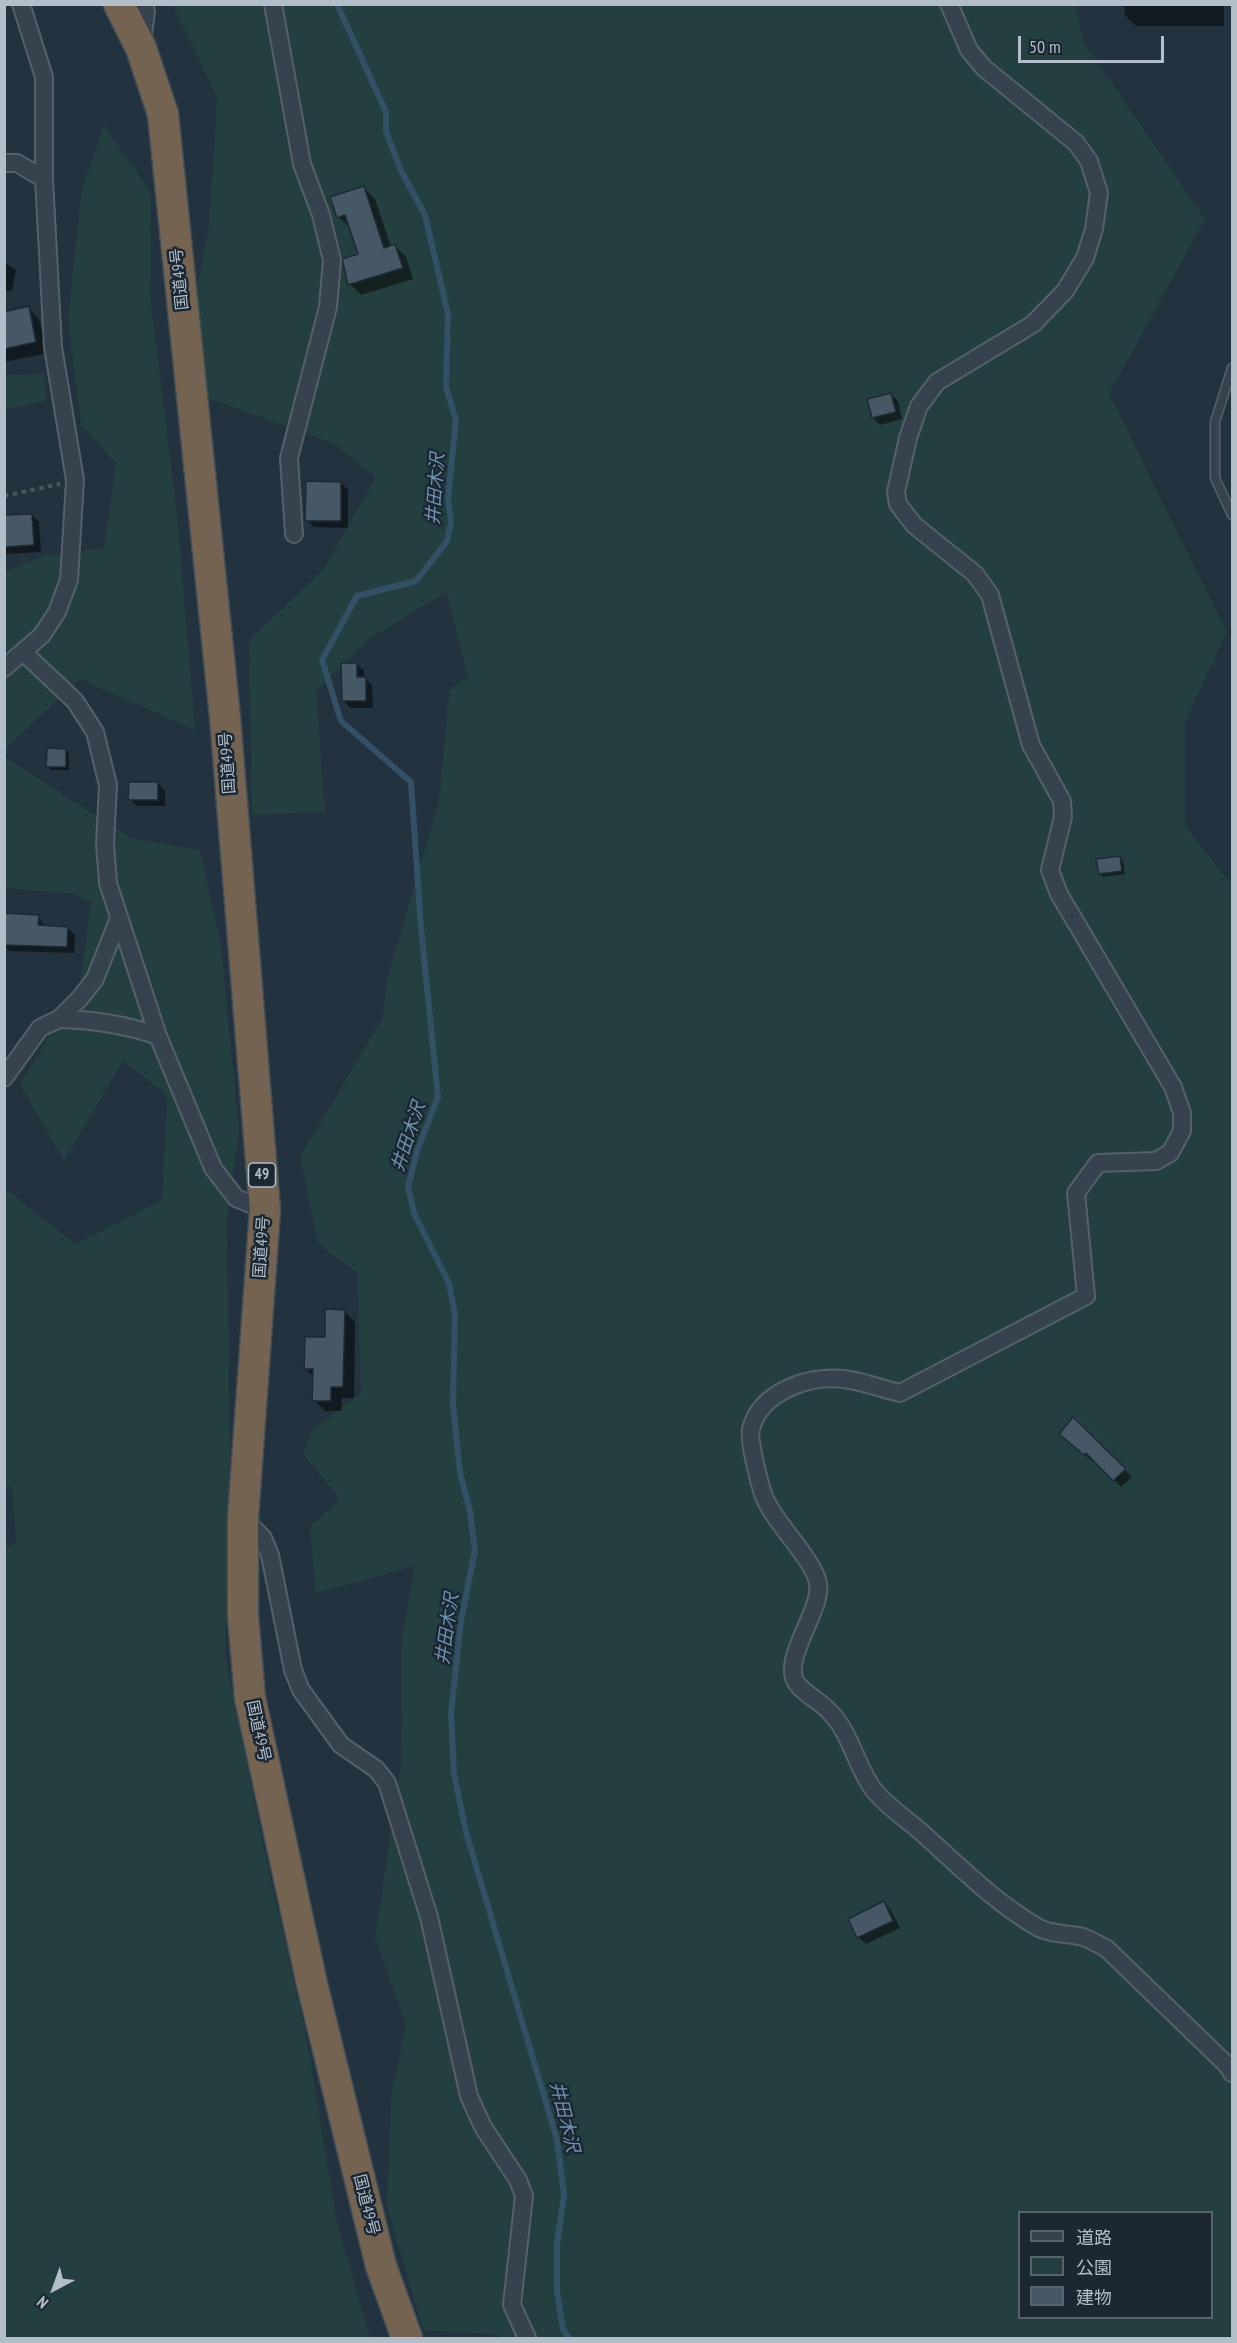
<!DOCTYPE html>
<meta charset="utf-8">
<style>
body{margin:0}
#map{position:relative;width:1237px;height:2343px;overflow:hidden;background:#22323e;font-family:"PT Sans Narrow","Noto Sans JP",sans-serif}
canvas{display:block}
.frame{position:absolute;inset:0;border:6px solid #b2bec9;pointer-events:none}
.legend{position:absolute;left:1018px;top:2211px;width:195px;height:108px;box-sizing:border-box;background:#1b2833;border:2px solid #57646f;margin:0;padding:8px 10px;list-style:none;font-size:18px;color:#b2bec9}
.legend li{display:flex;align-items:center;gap:12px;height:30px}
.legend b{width:30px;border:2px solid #57646f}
.north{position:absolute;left:24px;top:2259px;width:60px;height:60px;-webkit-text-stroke:4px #1b2833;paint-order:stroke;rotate:221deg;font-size:16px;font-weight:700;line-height:24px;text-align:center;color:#b2bec9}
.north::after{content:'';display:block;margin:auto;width:21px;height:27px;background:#b2bec9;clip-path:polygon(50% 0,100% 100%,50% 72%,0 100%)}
.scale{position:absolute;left:1018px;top:36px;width:146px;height:27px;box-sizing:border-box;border:3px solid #b2bec9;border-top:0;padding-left:8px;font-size:18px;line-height:21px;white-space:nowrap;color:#b2bec9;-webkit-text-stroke:4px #1b2833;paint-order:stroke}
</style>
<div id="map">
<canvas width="1237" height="2343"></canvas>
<div class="frame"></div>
<ul class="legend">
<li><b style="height:8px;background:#36434e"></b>道路</li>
<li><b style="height:16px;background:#243f3f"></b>公園</li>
<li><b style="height:16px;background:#465765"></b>建物</li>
</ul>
<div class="north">N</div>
<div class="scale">50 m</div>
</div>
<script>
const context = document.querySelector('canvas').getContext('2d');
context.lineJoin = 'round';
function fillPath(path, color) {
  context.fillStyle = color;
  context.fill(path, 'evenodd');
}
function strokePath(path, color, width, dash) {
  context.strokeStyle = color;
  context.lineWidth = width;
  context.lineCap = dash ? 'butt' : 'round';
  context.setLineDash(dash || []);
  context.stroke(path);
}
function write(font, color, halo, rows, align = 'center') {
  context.font = font + ' "PT Sans Narrow","Noto Sans JP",sans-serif';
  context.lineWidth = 5;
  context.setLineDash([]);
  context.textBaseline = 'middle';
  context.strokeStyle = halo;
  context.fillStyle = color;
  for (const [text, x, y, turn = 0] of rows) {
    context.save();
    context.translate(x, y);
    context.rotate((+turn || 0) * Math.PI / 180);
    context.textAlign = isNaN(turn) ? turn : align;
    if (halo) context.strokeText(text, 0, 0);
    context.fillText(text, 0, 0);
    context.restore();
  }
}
fillPath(new Path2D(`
 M173,5H1075L1083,41L1205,219L1109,394L1227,632L1185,722V826L1232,885V2338H502L500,2335L423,2330L387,2207L391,2097L406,2024L375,1938L401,1764L402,1636L415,1566L316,1593L310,1527L340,1499L303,1454L312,1430L361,1393L357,1273L318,1243L300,1157L383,1017L387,979L439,802L449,691L468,676L447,592L370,638L316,691L325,812L252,815L249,640L323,570L376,477L332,443L200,395L191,323L209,226L217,98ZM1020,2212H1212V2318H1020Z
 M104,125L151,193L150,294L178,523L195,730L80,679L5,749V572L43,556L104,548L116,463L81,425L68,318L82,189Z
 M44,374L46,401L5,409V375Z
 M5,757L131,838L200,850L221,946L239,1131L227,1219L230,1462L225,1655L266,1858L306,2035L337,2222L370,2338H5L4,1547L16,1544L12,1489L4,1484V1188L76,1244L162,1200L167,1095L123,1061L64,1161L20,1084L80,985L91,902L74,894L5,888Z`), '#243f3f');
fillPath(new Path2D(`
 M1124,4H1224V26H1136L1125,15Z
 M364,188L375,199L391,247L395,246L406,257L413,279L361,295L350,284L360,255L351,228L338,217Z
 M4,262L16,270L12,291L4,290Z
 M28,308L39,319L47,353L4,362V313Z
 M890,394L898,401L902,419L880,425L873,418Z
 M341,483L348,490V528L314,527L307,520Z
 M32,515L39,522L41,552L4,554V517Z
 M357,664L364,671V678L372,685L373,708H350L343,700Z
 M66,750L69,753V770H51L48,766Z
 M158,783L165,791V806H137L130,799Z
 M1120,857L1123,861L1125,874L1103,877L1100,874Z
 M4,914L38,917L45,927L68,928L75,935L74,953L10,951L4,946Z
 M344,1311L355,1322L354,1398H342L341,1411H325L314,1400V1377L306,1369Z
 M1073,1419L1132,1477L1121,1487L1094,1459L1092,1461L1068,1441Z
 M884,1903L891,1910L900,1928L866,1944L858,1937Z`), '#0007');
strokePath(new Path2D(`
 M337,4L386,112V131L401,171L425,215L448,314L446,387L456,420L448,498L451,522L447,541L416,581L357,596L322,660L341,721L411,782L421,928L438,1097L417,1151L408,1187L414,1213L449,1283L455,1315L453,1404L460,1473L470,1511L475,1550L461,1621L451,1713L454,1773L466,1832L557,2140L564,2195L557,2244V2292L563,2329L569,2338`), '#345067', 6);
const building = new Path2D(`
 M364,186L384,248L395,244L403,268L348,285L342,259L358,254L345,215L337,218L330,197Z
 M29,306L36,342L4,349V312Z
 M891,393L896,412L872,418L867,399Z
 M306,481L341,482V521H305Z
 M32,514L34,545L4,547V515Z
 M341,663H357V677H366V701H342Z
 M47,748L66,749V767H46Z
 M129,782H158V800H128Z
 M1120,856L1122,871L1099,874L1096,859Z
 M4,913L39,915L38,925L68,927L67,947L4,945Z
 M325,1309L345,1310L343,1387H331V1401H312L313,1369H304L305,1337H325Z
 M1073,1417L1126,1469L1113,1481L1086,1453L1084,1455L1059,1434Z
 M884,1901L893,1921L857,1938L848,1919Z`);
fillPath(building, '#465765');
strokePath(building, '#1d2a35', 1.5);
const lane = new Path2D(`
 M1232,368L1215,422V478L1232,515`);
const street = new Path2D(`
 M273,4L302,164L321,215L332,260L328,307L289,458L294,534
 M949,4L969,50L984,68L1076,143L1089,161L1099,193L1094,229L1085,258L1065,291L1033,324L937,382L919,406L908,438L896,492L898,504L914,525L975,574L990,595L1031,745L1062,801L1063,817L1050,870L1059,894L1173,1087L1182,1113V1131L1170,1153L1156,1161L1098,1163L1076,1193L1086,1296L900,1393C882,1389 862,1381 843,1379C809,1375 760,1392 751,1429C748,1439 761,1493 767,1503C779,1527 814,1561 818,1583C823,1611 778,1662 798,1685C806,1695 820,1701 829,1711C851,1733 855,1764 873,1789C885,1805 905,1818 920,1831C958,1865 995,1903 1039,1928C1052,1935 1069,1933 1083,1937C1091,1940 1100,1945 1107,1949L1227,2065L1232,2073
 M142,42L146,12L144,4
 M4,163H17L44,179
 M24,653L75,701L95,732L108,785L105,844L108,883L158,1036L213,1168L236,1198L265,1210
 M4,668L42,635L57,612L69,580L75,480L53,347L44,179V77L21,4
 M119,918L95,979L80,998L59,1019C94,1020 124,1024 158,1036
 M4,1078L40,1028L59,1019
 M243,1518L263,1538L270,1555L293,1670L301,1690L341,1745L376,1769L387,1783L429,1917L469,2096L483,2127L518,2180L524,2196L512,2305L527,2338`);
const highway = new Path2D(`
 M119,4L141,48L163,114L225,717L265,1210L243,1518V1616L250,1698L312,1984L381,2266L407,2338`);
strokePath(lane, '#54616c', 11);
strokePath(street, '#54616c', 20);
strokePath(highway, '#414e59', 33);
strokePath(new Path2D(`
 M4,496L60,484`), '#425b5b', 4, [4.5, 4.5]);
strokePath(lane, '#36434e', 8);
strokePath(street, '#36434e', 16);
strokePath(highway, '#756352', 30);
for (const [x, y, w] of [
 [262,1175,27]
]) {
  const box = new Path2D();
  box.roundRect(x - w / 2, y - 12, w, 24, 4.5);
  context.fillStyle = '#1b2833';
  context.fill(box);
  strokePath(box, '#b2bec9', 1.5);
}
write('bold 15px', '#b2bec9', null, [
 ["49",262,1175]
]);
write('16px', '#b2bec9', '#1b2833', [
 ["国道49号",180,279,-96],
 ["国道49号",228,763,-94],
 ["国道49号",262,1247,-86],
 ["国道49号",258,1731,78],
 ["国道49号",366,2205,76]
]);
write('italic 18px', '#7093af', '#1b2833', [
 ["井田木沢",436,489,-86],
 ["井田木沢",409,1137,-72],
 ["井田木沢",448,1629,-82],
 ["井田木沢",564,2117,76]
]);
</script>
